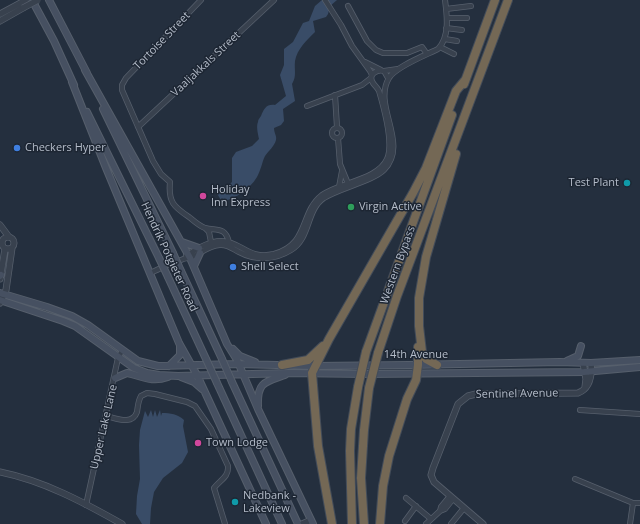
<!DOCTYPE html>
<style>
body{margin:0}
canvas{display:block;background:#242f3e}
</style>
<canvas width="640" height="524"></canvas>
<script>
const context = document.querySelector('canvas').getContext('2d');
context.lineJoin = 'round';
function fillPath(path, color) {
  context.fillStyle = color;
  context.fill(path, 'evenodd');
}
function strokePath(path, color, width, dash) {
  context.strokeStyle = color;
  context.lineWidth = width;
  context.lineCap = dash ? 'butt' : 'round';
  context.setLineDash(dash || []);
  context.stroke(path);
}
function write(font, color, halo, rows, align = 'center') {
  context.font = font + ' "Open Sans",sans-serif';
  context.lineWidth = 3;
  context.setLineDash([]);
  context.textBaseline = 'middle';
  context.strokeStyle = halo;
  context.fillStyle = color;
  for (const [text, x, y, turn = 0] of rows) {
    context.save();
    context.translate(x, y);
    context.rotate((+turn || 0) * Math.PI / 180);
    context.textAlign = isNaN(turn) ? turn : align;
    if (halo) context.strokeText(text, 0, 0);
    context.fillText(text, 0, 0);
    context.restore();
  }
}
fillPath(new Path2D(`
 M322,0H337L330,6L328,14L326,17L313,21L315,32C307,40 297,49 295,61C294,70 297,76 292,84L295,101L283,109L284,121L281,125L274,128C274,133 277,136 276,140C274,147 269,150 265,156C262,162 261,170 257,177C249,190 236,198 222,202L215,190L229,185L232,182V158L236,152L252,146L259,139C258,134 256,126 258,122C258,119 260,118 261,116C264,109 266,104 275,105L286,96L280,75L284,65V49L293,42L303,23L309,21L315,6Z
 M151,410L153,417L155,410L157,417L160,410L161,416L162,413C170,413 178,414 184,420L183,426L188,452L182,463L163,478L154,492L151,508L150,524H142L136,514L137,496L140,479L139,445L140,430L145,411L148,417Z`), '#394c67');
const minor = new Path2D(`
 M201,0L126,78L122,85V90L153,161L161,174L170,182C168,202 174,207 189,217C194,221 199,226 205,228C216,231 225,226 229,242
 M325,0L341,25L352,46L370,71L372,75
 M348,6L367,41L376,50L383,53H407L422,47L427,54
 M446,9L471,6
 M447,18H467
 M446,28L462,30
 M445,39L457,41
 M440,47L454,54
 M365,62L381,70
 M384,71L398,69
 M335,95L337,127
 M307,106L362,85L371,78
 M138,127L274,0
 M332 133a5 5 0 1 1 10 0a5 5 0 1 1-10 0Z
 M338,138L340,164L349,186
 M339,187L342,171
 M205,228L209,232L211,242
 M186,256C196,249 210,240 222,241C242,242 248,260 274,254C310,244 299,213 322,195C340,182 378,180 387,159C394,144 384,108 379,91C377,87 375,86 373,83C367,74 378,69 384,71L388,78
 M150,273C160,269 170,263 181,260C184,258 188,258 192,257C201,253 210,245 220,245C227,244 233,249 239,252C256,261 275,260 291,250C311,238 306,210 324,198C340,188 373,181 384,170C410,143 372,106 389,78C395,67 426,55 438,49C450,37 447,15 445,0
 M580,410L640,414
 M106,416C116,418 132,426 137,412C138,406 138,401 141,396L147,393L155,394L187,402L195,406L211,429L228,466C229,477 220,480 214,488L225,524
 M575,479L633,503H640
 M406,498L431,519
 M86,505L118,358L122,351
 M440,511L441,507L450,496
 M405,521L416,506
 M426,524L440,511L445,509L453,499
 M451,524L464,508
 M630,524L633,503`);
const tertiary = new Path2D(`
 M0,14L26,0
 M0,21L23,8
 M0,225L9,237
 M2 243a6 6 0 1 1 12 0a6 6 0 1 1-12 0Z
 M0,279L5,249
 M0,303L6,290L12,248
 M583,363L586,379L585,387
 M0,472C44,481 83,502 122,524
 M302,524L311,520
 M483,524L434,482L431,475L433,468L458,404L468,396L476,394L578,393C591,388 592,375 591,363`);
const secondary = new Path2D(`
 M32,0L54,41L74,85
 M49,0L87,73
 M85,70L190,258L227,344L237,360L258,409L313,524
 M72,82L106,168L179,343L197,375L266,524
 M103,109L173,253
 M87,112L159,258
 M182,242L199,248
 M194,266L200,253
 M181,271L222,359
 M0,276L1,275
 M168,277L206,359
 M0,293L47,307L72,316L88,325L138,361L158,366L238,364L315,366L409,365L560,362L591,363L640,360
 M0,300L63,321L75,326L134,368L147,373L159,375L178,376L290,373L366,374L584,372L640,367
 M233,349L240,356L255,362
 M567,361L578,356L581,346
 M169,366L180,355V346
 M181,377L194,382L202,389
 M115,378L127,373C142,376 151,383 168,377
 M232,382L298,524
 M217,383L282,524
 M258,406C257,382 265,382 285,375`);
const motorway = new Path2D(`
 M464,84L495,0
 M366,352L452,115
 M378,353L397,296L508,0
 M282,365L308,360L323,346
 M437,365L426,359L422,352L419,326V298L426,257L456,154
 M332,524L318,446L312,373L329,339L413,193L426,168L456,91L466,79
 M352,524L350,451L351,429L358,387
 M364,524L361,478L364,430L369,388
 M380,524L383,486L389,456L407,399L416,380L418,365V347`);
strokePath(minor, '#565f6c', 6);
strokePath(tertiary, '#565f6c', 7);
strokePath(secondary, '#565f6c', 8);
strokePath(motorway, '#434c59', 10);
strokePath(minor, '#38414e', 4.5);
strokePath(tertiary, '#38414e', 5.5);
strokePath(secondary, '#465061', 6);
strokePath(motorway, '#746855', 8);
const tertiaryBridge = new Path2D(`
 M23,8L38,0`);
const secondaryBridge = new Path2D(`
 M173,253L181,271
 M159,258L168,277
 M206,359L217,383
 M222,359L232,382`);
const motorwayBridge = new Path2D(`
 M358,387L366,352
 M369,388L378,353`);
strokePath(tertiaryBridge, '#565f6c', 7, []);
strokePath(secondaryBridge, '#565f6c', 8, []);
strokePath(motorwayBridge, '#434c59', 10, []);
strokePath(tertiaryBridge, '#38414e', 5.5);
strokePath(secondaryBridge, '#465061', 6);
strokePath(motorwayBridge, '#746855', 8);
for (const [x, y, r, color] of [
 [17,148,4,"#3f7fe0"],
 [627,183,4,"#0f9aa8"],
 [203,196,4,"#d1479c"],
 [351,207,4,"#2e9e5b"],
 [233,267,4,"#3f7fe0"],
 [198,443,4,"#d1479c"],
 [235,502,4,"#0f9aa8"]
]) {
  const dot = new Path2D();
  dot.arc(x, y, r, 0, 2 * Math.PI);
  context.fillStyle = color;
  context.fill(dot);
  strokePath(dot, '#1d2633', 1.5);
}
write('11px', '#b4bcc9', '#1d2633', [
 ["Tortoise Street",162,41,-46],
 ["Vaaljakkals Street",206,64,-43],
 ["Hendrik Potgieter Road",169,257,65],
 ["Western Bypass",398,265,-70],
 ["14th Avenue",416,355],
 ["Sentinel Avenue",517,394,-1],
 ["Upper Lake Lane",104,427,-77]
]);
write('11px', '#b4bcc9', '#1d2633', [
 ["Checkers Hyper",25,148],
 ["Test Plant",619,183,"right"],
 ["Holiday",211,190],
 ["Inn Express",211,203],
 ["Virgin Active",359,207],
 ["Shell Select",241,267],
 ["Town Lodge",206,443],
 ["Nedbank -",243,496],
 ["Lakeview",243,509]
], 'left');
</script>
